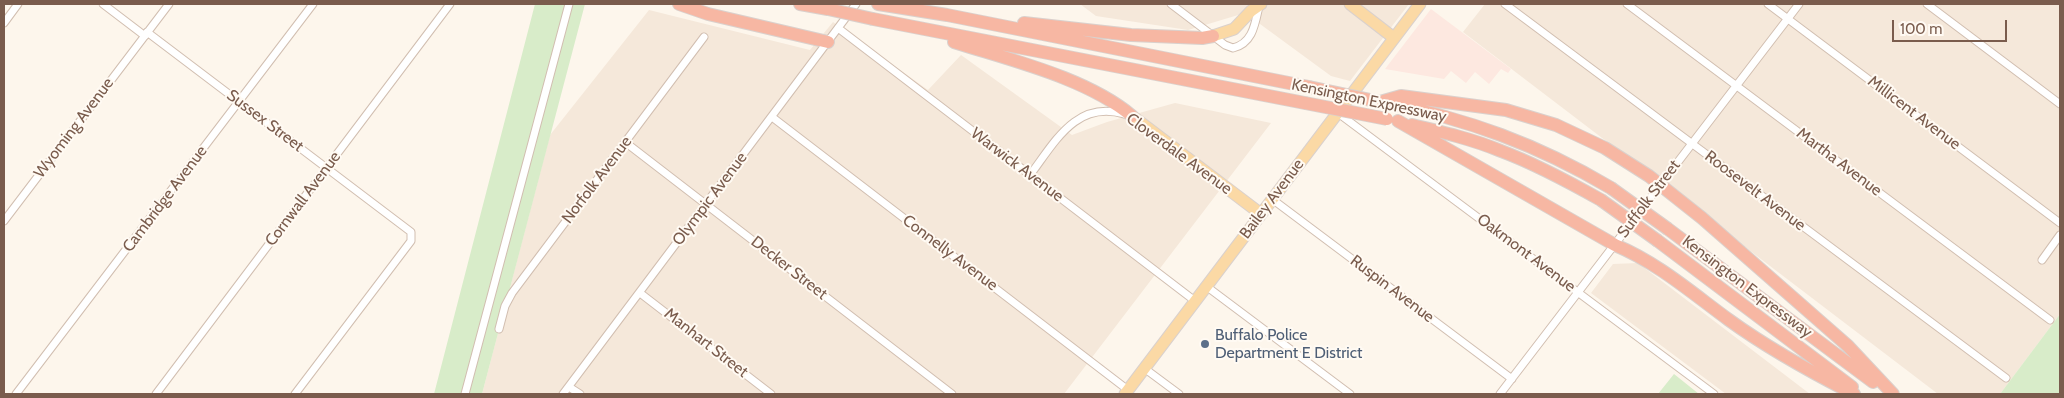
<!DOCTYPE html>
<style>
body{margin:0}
#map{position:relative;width:2064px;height:398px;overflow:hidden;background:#fdf6ec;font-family:Cabin,sans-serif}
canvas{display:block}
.frame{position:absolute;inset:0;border:5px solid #7a5c4d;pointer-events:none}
.scale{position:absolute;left:1892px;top:20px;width:115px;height:22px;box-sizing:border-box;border:2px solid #7a5c4d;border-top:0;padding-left:6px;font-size:15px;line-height:18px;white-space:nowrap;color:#7a5c4d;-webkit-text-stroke:4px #fffaf3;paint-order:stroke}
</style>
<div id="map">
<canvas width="2064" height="398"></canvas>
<div class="frame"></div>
<div class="scale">100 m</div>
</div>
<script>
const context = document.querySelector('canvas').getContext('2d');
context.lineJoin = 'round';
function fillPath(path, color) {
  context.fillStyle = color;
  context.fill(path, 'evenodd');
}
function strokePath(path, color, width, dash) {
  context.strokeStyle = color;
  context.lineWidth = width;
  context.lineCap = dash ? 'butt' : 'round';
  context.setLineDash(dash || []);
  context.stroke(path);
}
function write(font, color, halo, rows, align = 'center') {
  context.font = font + ' Cabin,sans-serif';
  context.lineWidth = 4;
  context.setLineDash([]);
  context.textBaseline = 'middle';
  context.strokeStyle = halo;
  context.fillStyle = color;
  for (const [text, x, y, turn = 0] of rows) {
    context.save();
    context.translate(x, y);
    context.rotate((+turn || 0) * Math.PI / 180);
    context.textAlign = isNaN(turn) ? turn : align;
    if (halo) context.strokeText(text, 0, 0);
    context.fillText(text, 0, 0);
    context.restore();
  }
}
fillPath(new Path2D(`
 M1080,4H1409L1350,81L1331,76L1245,13L1188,30L1096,16Z
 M1485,4H2060V314L2000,394H1938L1463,32Z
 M649,10L810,50L833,22L928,90L961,55L1072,135L1107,122L1175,103L1271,123L1064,394H482L550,135Z
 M1638,263L1810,394H1726L1591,293L1613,264Z`), '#f5e8da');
fillPath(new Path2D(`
 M1431,9L1511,69L1508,73L1501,69L1489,84L1475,72L1466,83L1451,71L1444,79L1385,69Z`), '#fde8e0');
fillPath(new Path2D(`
 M535,4H585L482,394H434Z
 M2060,314V394H2000Z
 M1674,374L1699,394H1658Z`), '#d8ecc9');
const minor = new Path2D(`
 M103,4L145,36
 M1171,4L1225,45L1233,48C1253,43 1255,24 1259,6
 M1505,4L2006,378
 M1627,4L2050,320
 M1768,4L2060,223
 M1927,4L2060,104
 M4,23L18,4
 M838,28L1195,301
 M147,32L411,232V241L295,394
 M1338,113L1714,394
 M772,117L1128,390
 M625,142L952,394
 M1030,175C1055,142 1076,100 1124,114
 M1272,199L1512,379
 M4,221L169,4
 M2042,260L2060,235
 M1206,286L1350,394
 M640,293L771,394
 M499,329L505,306L512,293L704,37
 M1144,368L1179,394
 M569,387L580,394
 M16,394L313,4
 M156,394L450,4
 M465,394L569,4
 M563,394L856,4
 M1500,394L1799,4`);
const primary = new Path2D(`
 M1350,4L1394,38
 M1213,36L1234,29L1251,11L1261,4
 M1132,116L1261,214
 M1125,394L1420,4`);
const motorway = new Path2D(`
 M679,4L708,14L828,42
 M800,4L828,9
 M878,4L947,15L1309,87
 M873,19L1305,103
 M1024,23L1131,35L1202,38L1213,36
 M954,42C1010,60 1087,78 1132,116
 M1380,102L1401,96L1506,110L1556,125L1605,148L1649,176L1702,218L1848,346L1893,394
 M1383,102C1467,119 1537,144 1611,188
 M1398,121L1615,245C1658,263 1692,293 1729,320C1769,349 1811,372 1854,394
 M1412,125C1442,132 1472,139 1501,151C1536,164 1569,182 1601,200
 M1668,229L1873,382
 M1658,241L1852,387`);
strokePath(minor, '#d1beb0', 9);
strokePath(primary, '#dad1cd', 13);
strokePath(motorway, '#dad1cd', 14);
strokePath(minor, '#fff', 7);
strokePath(primary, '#fbd9a5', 11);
strokePath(motorway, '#f7b7a3', 12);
const motorwayBridge = new Path2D(`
 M828,9L873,19
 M1309,87L1380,102
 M1305,103L1387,119
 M1611,188L1668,229
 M1601,200L1658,241`);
strokePath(motorwayBridge, '#dad1cd', 14, []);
strokePath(motorwayBridge, '#f7b7a3', 12);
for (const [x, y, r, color] of [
 [1205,344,5,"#5c6f8a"]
]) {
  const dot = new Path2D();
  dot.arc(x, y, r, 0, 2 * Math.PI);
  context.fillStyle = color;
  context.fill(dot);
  strokePath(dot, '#fffaf3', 2);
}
write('16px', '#7a5c4d', '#fffaf3', [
 ["Kensington Expressway",1369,101,12],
 ["Millicent Avenue",1914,113,37],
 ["Sussex Street",265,121,37],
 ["Wyoming Avenue",74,128,-53],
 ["Cloverdale Avenue",1179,154,36],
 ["Martha Avenue",1839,162,37],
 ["Warwick Avenue",1017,165,37],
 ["Norfolk Avenue",597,180,-53],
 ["Roosevelt Avenue",1755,191,37],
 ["Cambridge Avenue",165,199,-53],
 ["Cornwall Avenue",303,199,-53],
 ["Olympic Avenue",710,199,-53],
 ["Bailey Avenue",1272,199,-53],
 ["Suffolk Street",1649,199,-53],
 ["Connelly Avenue",950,253,37],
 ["Oakmont Avenue",1526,253,37],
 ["Decker Street",789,268,38],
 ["Kensington Expressway",1747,287,37],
 ["Ruspin Avenue",1392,289,37],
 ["Manhart Street",706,343,38]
]);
write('16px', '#4e5e75', '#fffaf3', [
 ["Buffalo Police",1215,335],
 ["Department E District",1215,353]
], 'left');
</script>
